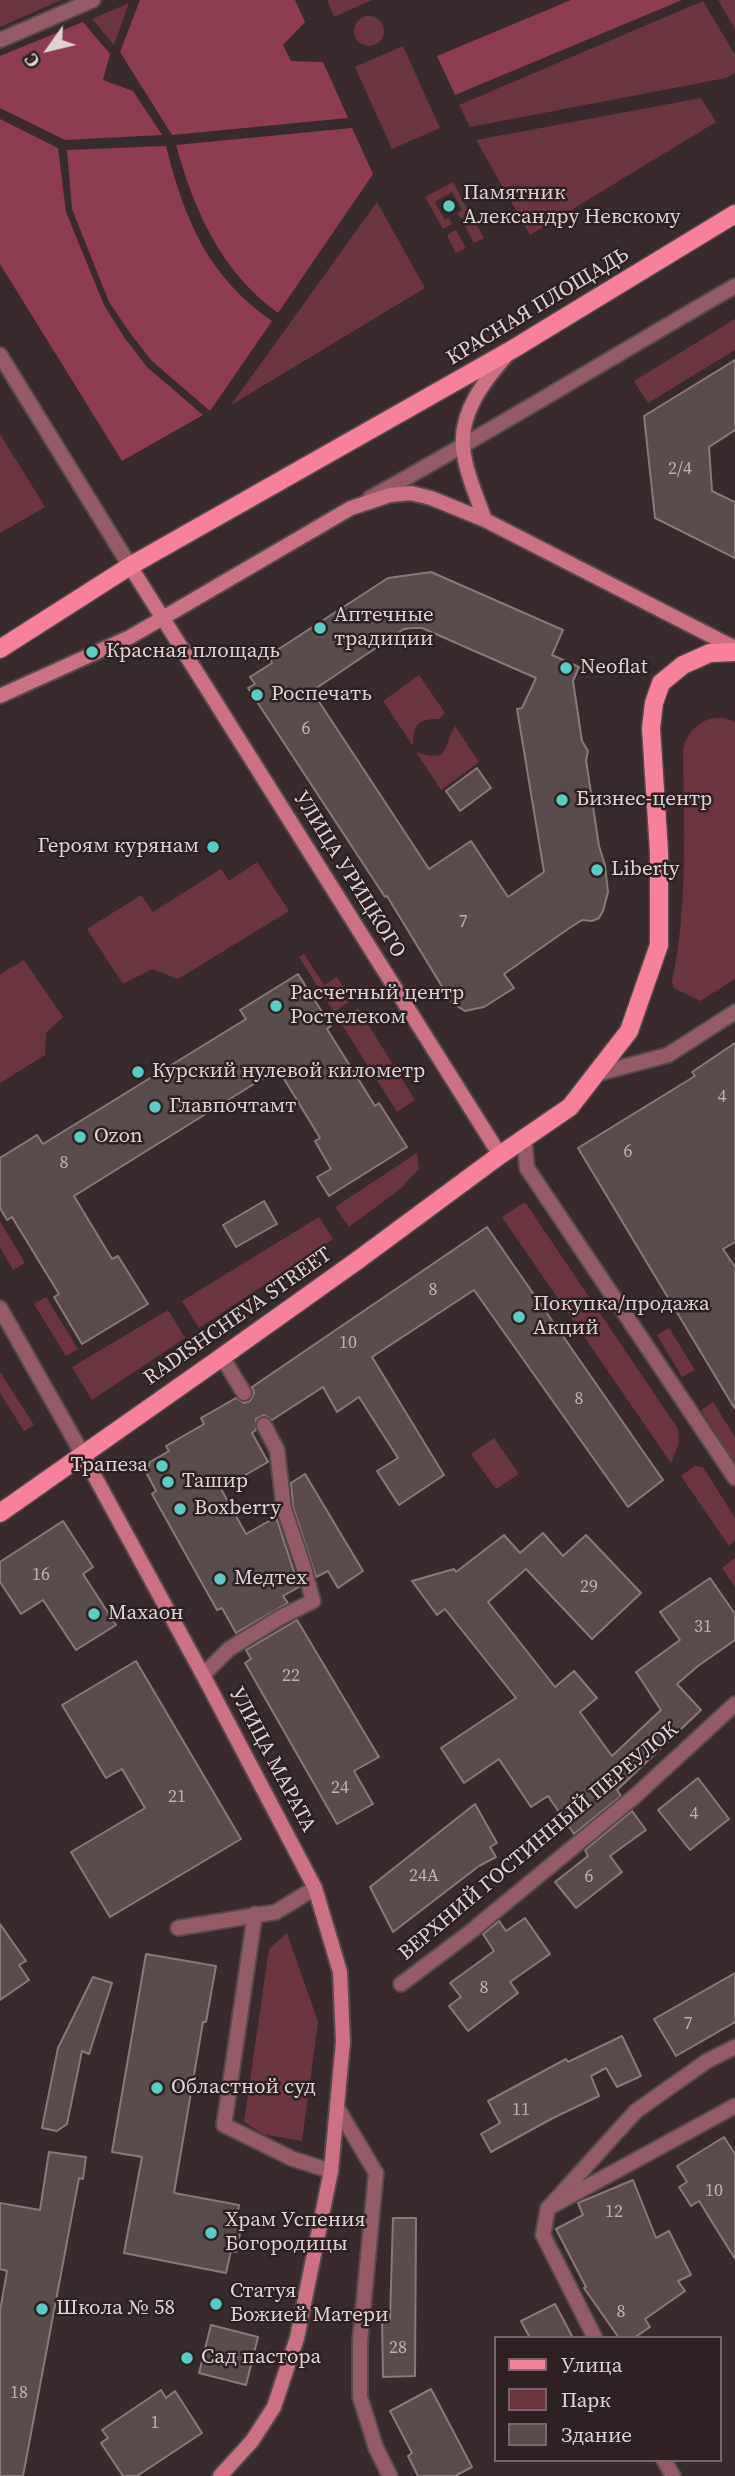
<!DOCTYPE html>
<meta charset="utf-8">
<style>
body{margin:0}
#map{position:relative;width:735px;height:2476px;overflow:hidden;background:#382b2d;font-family:"Source Serif 4",serif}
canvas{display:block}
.legend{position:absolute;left:494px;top:2336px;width:228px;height:126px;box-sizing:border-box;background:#2e2123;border:2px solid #74686a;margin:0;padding:9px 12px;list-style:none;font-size:21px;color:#dcd3d4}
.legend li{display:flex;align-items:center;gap:14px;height:35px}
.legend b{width:35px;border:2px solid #74686a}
.north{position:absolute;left:14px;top:14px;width:70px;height:70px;-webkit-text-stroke:5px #2e2123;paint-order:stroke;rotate:236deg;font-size:19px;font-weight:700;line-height:28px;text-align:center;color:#dcd3d4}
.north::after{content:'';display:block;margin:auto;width:24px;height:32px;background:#dcd3d4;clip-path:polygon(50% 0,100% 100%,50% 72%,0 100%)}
</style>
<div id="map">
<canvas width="735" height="2476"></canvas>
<ul class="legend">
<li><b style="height:9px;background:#f7809a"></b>Улица</li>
<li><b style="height:19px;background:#6b3540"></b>Парк</li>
<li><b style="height:19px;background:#5a4b4d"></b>Здание</li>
</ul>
<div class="north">С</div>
</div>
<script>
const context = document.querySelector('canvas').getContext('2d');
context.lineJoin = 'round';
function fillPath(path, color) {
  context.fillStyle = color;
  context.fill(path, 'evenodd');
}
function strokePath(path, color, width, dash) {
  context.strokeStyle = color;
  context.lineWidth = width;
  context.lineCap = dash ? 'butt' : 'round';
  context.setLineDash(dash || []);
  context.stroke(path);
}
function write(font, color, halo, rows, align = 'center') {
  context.font = font + ' "Source Serif 4",serif';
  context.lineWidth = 5;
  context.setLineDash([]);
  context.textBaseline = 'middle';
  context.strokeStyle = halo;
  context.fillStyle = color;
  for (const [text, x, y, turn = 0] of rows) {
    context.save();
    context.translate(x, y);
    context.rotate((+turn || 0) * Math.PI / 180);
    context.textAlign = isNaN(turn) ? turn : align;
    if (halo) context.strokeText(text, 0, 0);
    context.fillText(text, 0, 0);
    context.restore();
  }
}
fillPath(new Path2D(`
 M0,0H61L0,27Z
 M327,0H372L334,17Z
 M718,0H735V29Z
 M703,1L735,55V73L726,78L470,127L459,105Z
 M129,3L114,45L92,19Z
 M354 31a15 15 0 1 1 30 0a15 15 0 1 1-30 0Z
 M403,46L440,128L392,149L355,67Z
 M701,98L716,122L530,235L476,140Z
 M453,182L470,214L461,219L457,213L462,210L452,192L435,202L445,220L449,218L452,224L443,229L425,197Z
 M377,202L425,288L231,405Z
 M474,220L484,238L474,243L465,226Z
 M456,230L466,248L456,253L447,235Z
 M735,319V350L648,403L634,381Z
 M0,434L45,507L0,533Z
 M419,675L445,713L439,719C417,718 413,726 413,746L383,701Z
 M713,718H725L735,722V979L700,1001L674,988L672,982C688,906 684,827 683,749C688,732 696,723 713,718Z
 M455,726L479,762L441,790L416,752C452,764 442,746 455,726Z
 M257,862L289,911L178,979L152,969L123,984L87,929L141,895L153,912L221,869L229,881Z
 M304,954L324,985L337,977L352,1000L334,1012L299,957Z
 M24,960L63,1017L46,1033L45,1055L0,1083V974Z
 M358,1008L415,1100L397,1112L339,1020Z
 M417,1153L419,1169L400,1189L349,1227L335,1207Z
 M525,1202L678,1429L679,1443L671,1463L502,1217Z
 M319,1217L333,1239L199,1328L182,1301Z
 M0,1221L25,1263L13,1270L0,1247Z
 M46,1297L78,1349L66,1356L34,1304Z
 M168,1310L185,1338L92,1400L72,1367Z
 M669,1328L695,1370L682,1377L657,1335Z
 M0,1372L34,1425L24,1431L0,1393Z
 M713,1402L735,1437V1463L701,1410Z
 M494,1438L519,1474L496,1489L471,1454Z
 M694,1466L703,1467L735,1518V1540L729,1546L681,1476Z
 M735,1558V1587L722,1568Z
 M287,1933L318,2022L302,2141L263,2134L244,2122L269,1949Z`), '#6b3540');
fillPath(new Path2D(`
 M140,0H295L305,22L283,45L291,61L323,62L348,118L172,135L120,52Z
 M571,0H682L455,95L437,56Z
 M83,22L110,54L103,80L133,91L162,135L65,140L0,108V56Z
 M0,119L58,148L66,212L104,305L124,337L147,367L203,415L122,461L0,264Z
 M352,128L373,174L278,313C221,272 194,210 176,145Z
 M166,146C184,219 208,277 272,321L210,411L152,361L130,333L109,302L72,209L67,150Z`), '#8e3c4f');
const building = new Path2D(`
 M735,360V430L709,447L712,491L735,502V558L655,518L644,416Z
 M431,572L563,630L552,655L579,667L573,681L582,741L588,751L586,760L599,846L605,865L608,892L603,911L599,918L592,921L582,920L568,929L504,974L514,988L484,1007L465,1011L452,1003L387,896L385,897L248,688L255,684L250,677L272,663L268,656L388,578ZM413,628H422L536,678L522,708L517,709L544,872L508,897L471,841L429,869L312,691L404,629Z
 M477,768L491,788L460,811L446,791Z
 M298,974L331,1026L327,1029L375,1106L379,1103L407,1147L329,1196L317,1177L331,1169L315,1141L320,1138L278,1069L74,1196L112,1259L118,1256L148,1304L82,1344L54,1297L59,1294L12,1217L7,1220L0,1208V1158L37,1135L43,1144L246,1019L240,1010Z
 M735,1043V1242L723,1249L735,1267V1409L578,1148L695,1076L692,1072Z
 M264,1201L277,1224L236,1247L223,1225Z
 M487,1227L663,1480L628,1507L474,1290L372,1357L444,1475L399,1505L377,1471L398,1458L359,1397L337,1412L323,1387L272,1420L264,1415L256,1419V1430L252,1433L268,1462L221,1489L246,1534L276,1517L299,1587L283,1596L288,1603L236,1633L222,1608L217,1610L152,1494L156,1491L147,1474L150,1462L169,1451L166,1446L204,1424L201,1418L236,1398L244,1403L250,1401L254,1393L252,1387Z
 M305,1474L363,1571L338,1588L328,1571L316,1577L293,1507L291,1483Z
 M63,1521L93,1567L83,1574L116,1625L76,1650L43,1600L21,1614L0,1582V1562Z
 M543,1533L563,1556L586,1535L641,1593L592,1639L526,1569L488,1602L555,1687L574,1671L597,1698L580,1712L612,1756L661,1710L636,1672L680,1640L660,1612L710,1578L735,1614V1640L698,1666L677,1684L701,1710L617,1790L621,1796L574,1834L548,1796L531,1807L499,1759L464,1783L441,1748L516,1698L445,1609L437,1615L412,1581L454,1569L456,1572L504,1535L520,1553Z
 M297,1620L379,1757L354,1771L373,1804L337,1824L245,1663L251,1659L246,1650Z
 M136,1661L241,1839L110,1917L71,1852L145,1808L122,1769L106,1778L62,1705Z
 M698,1778L729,1819L690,1850L658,1810Z
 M475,1804L497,1843L490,1847L496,1857L479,1866L393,1932L370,1887Z
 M632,1811L646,1830L610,1856L622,1872L576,1908L555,1882L588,1856L585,1850Z
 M525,1918L550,1954L510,1982L518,1993L468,2031L449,2006L461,1997L450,1983L494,1951L483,1934L499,1921L506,1931Z
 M0,1924L26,1961L19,1965L29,1980L0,2000Z
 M146,1954L216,1966L206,2022H203L174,2193L239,2205L235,2228L241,2229L236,2252L231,2251L226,2273L124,2253L142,2157L112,2152Z
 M735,1973V2022L676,2056L654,2019Z
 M93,1977L112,1983L89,2054L82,2051L67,2124L57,2131L42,2128L58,2048Z
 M622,2036L641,2076L617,2087L606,2068L591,2076L599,2096L553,2118L491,2152L481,2134L500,2123L488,2101L566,2059L568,2062Z
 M724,2137L735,2154V2259L699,2201L691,2206L679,2187L687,2182L677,2166Z
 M49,2152L86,2157L83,2179L79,2178L23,2476H0V2311L7,2271L0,2269V2203L40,2210Z
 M633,2180L656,2238L669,2231L691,2275L678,2281L685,2291L645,2319L650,2327L634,2338H619L584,2288L586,2287L556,2229L583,2215L578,2203Z
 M393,2218H416L415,2376L383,2377L382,2320H390Z
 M555,2304L573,2338H530L521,2321Z
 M211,2325L258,2337L246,2385L199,2373Z
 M431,2389L472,2467L455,2476H418L408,2456L412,2453L390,2411Z
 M161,2390L166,2398L175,2391L202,2433L137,2476H123L101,2443L108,2438L102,2430Z`);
fillPath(building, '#5a4b4d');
strokePath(building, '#88787a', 2);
const service = new Path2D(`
 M596,1074L668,1055L735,1012
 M222,1357L244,1393
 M203,1675L229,1649L281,1617L313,1601L303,1565L284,1509L277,1450L264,1425
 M255,1914L224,2125L293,2159L331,2171
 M178,1928L276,1912L315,1888
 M551,2205L636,2111L707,2061L735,2047`);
const minor = new Path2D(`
 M0,40L93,0
 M0,355L130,566
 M370,498C494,430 613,356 735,286
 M524,1138L527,1168L735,1478
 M401,1984L469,1933L634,1797L735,1704
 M338,2109L376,2173L360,2341V2397L376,2448L390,2476
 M595,2338L543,2235L548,2208L735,2106
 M664,2460L673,2476`);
const tertiary = new Path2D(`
 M0,1308L83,1455`);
const secondary = new Path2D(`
 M485,520C477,497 465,471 463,447C460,411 485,380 507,355
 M130,566L500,1155
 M0,696L130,637L351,508L390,495L411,493L431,498L485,520L735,648
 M83,1455L203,1675L315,1888L340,1972L343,2042L331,2171L297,2338L274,2407L252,2441L220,2476`);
const primary = new Path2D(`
 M0,649L130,566L513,349L735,214
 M0,1513L212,1364L358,1260L500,1155L570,1107L629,1031L659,945V852L651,728L654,703L661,683L683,665L710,653L735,652`);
strokePath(service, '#56494b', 18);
strokePath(minor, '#56494b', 18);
strokePath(tertiary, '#56494b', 18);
strokePath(secondary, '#56494b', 18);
strokePath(primary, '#56494b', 21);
strokePath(service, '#945a65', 14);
strokePath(minor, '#945a65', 14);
strokePath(tertiary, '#945a65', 14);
strokePath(secondary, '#cc7083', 14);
strokePath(primary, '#f7809a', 18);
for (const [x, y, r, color] of [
 [449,206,7,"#56cec3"],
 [320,628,7,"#56cec3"],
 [92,652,7,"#56cec3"],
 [566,668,7,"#56cec3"],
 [257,695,7,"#56cec3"],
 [562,800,7,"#56cec3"],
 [213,847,7,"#56cec3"],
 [597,870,7,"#56cec3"],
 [276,1006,7,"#56cec3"],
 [138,1072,7,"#56cec3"],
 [155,1107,7,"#56cec3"],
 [80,1137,7,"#56cec3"],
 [519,1317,7,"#56cec3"],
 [162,1466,7,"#56cec3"],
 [168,1482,7,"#56cec3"],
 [180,1509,7,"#56cec3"],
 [220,1579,7,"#56cec3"],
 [94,1614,7,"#56cec3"],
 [157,2088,7,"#56cec3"],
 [211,2233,7,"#56cec3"],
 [216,2304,7,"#56cec3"],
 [42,2309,7,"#56cec3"],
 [187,2358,7,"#56cec3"]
]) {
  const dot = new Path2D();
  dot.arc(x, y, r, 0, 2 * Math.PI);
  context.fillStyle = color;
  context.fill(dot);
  strokePath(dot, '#2e2123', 2.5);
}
write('18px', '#bcb1b2', null, [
 ["2/4",680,469],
 ["6",306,729],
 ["7",463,922],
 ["4",722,1097],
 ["6",628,1152],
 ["8",64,1163],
 ["8",433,1290],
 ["10",348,1343],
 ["8",579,1399],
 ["16",41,1575],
 ["29",589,1587],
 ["31",703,1627],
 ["22",291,1676],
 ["24",340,1788],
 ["21",177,1797],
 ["4",694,1814],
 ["24А",424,1876],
 ["6",589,1877],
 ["8",484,1988],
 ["7",688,2024],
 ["11",521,2110],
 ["10",714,2191],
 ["12",614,2212],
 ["8",621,2312],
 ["28",398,2348],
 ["18",19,2393],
 ["1",155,2423]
]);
write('21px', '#dcd3d4', '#2e2123', [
 ["Памятник",463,194],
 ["Александру Невскому",463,218],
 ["Аптечные",334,616],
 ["традиции",334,640],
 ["Красная площадь",106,652],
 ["Neoflat",580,668],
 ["Роспечать",271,695],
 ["Бизнес-центр",576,800],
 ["Героям курянам",199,847,"right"],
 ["Liberty",611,870],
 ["Расчетный центр",290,994],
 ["Ростелеком",290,1018],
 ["Курский нулевой километр",152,1072],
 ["Главпочтамт",169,1107],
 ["Ozon",94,1137],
 ["Покупка/продажа",533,1305],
 ["Акций",533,1329],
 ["Трапеза",148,1466,"right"],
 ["Ташир",182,1482],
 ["Boxberry",194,1509],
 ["Медтех",234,1579],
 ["Махаон",108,1614],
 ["Областной суд",171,2088],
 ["Храм Успения",225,2221],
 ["Богородицы",225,2245],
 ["Статуя",230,2292],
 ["Божией Матери",230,2316],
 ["Школа № 58",56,2309],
 ["Сад пастора",201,2358]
], 'left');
write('21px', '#dcd3d4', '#2e2123', [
 ["КРАСНАЯ ПЛОЩАДЬ",538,307,-31],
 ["УЛИЦА УРИЦКОГО",349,875,58],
 ["RADISHCHEVA STREET",238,1317,-35],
 ["УЛИЦА МАРАТА",272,1760,62],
 ["ВЕРХНИЙ ГОСТИННЫЙ ПЕРЕУЛОК",539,1842,-40]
]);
</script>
